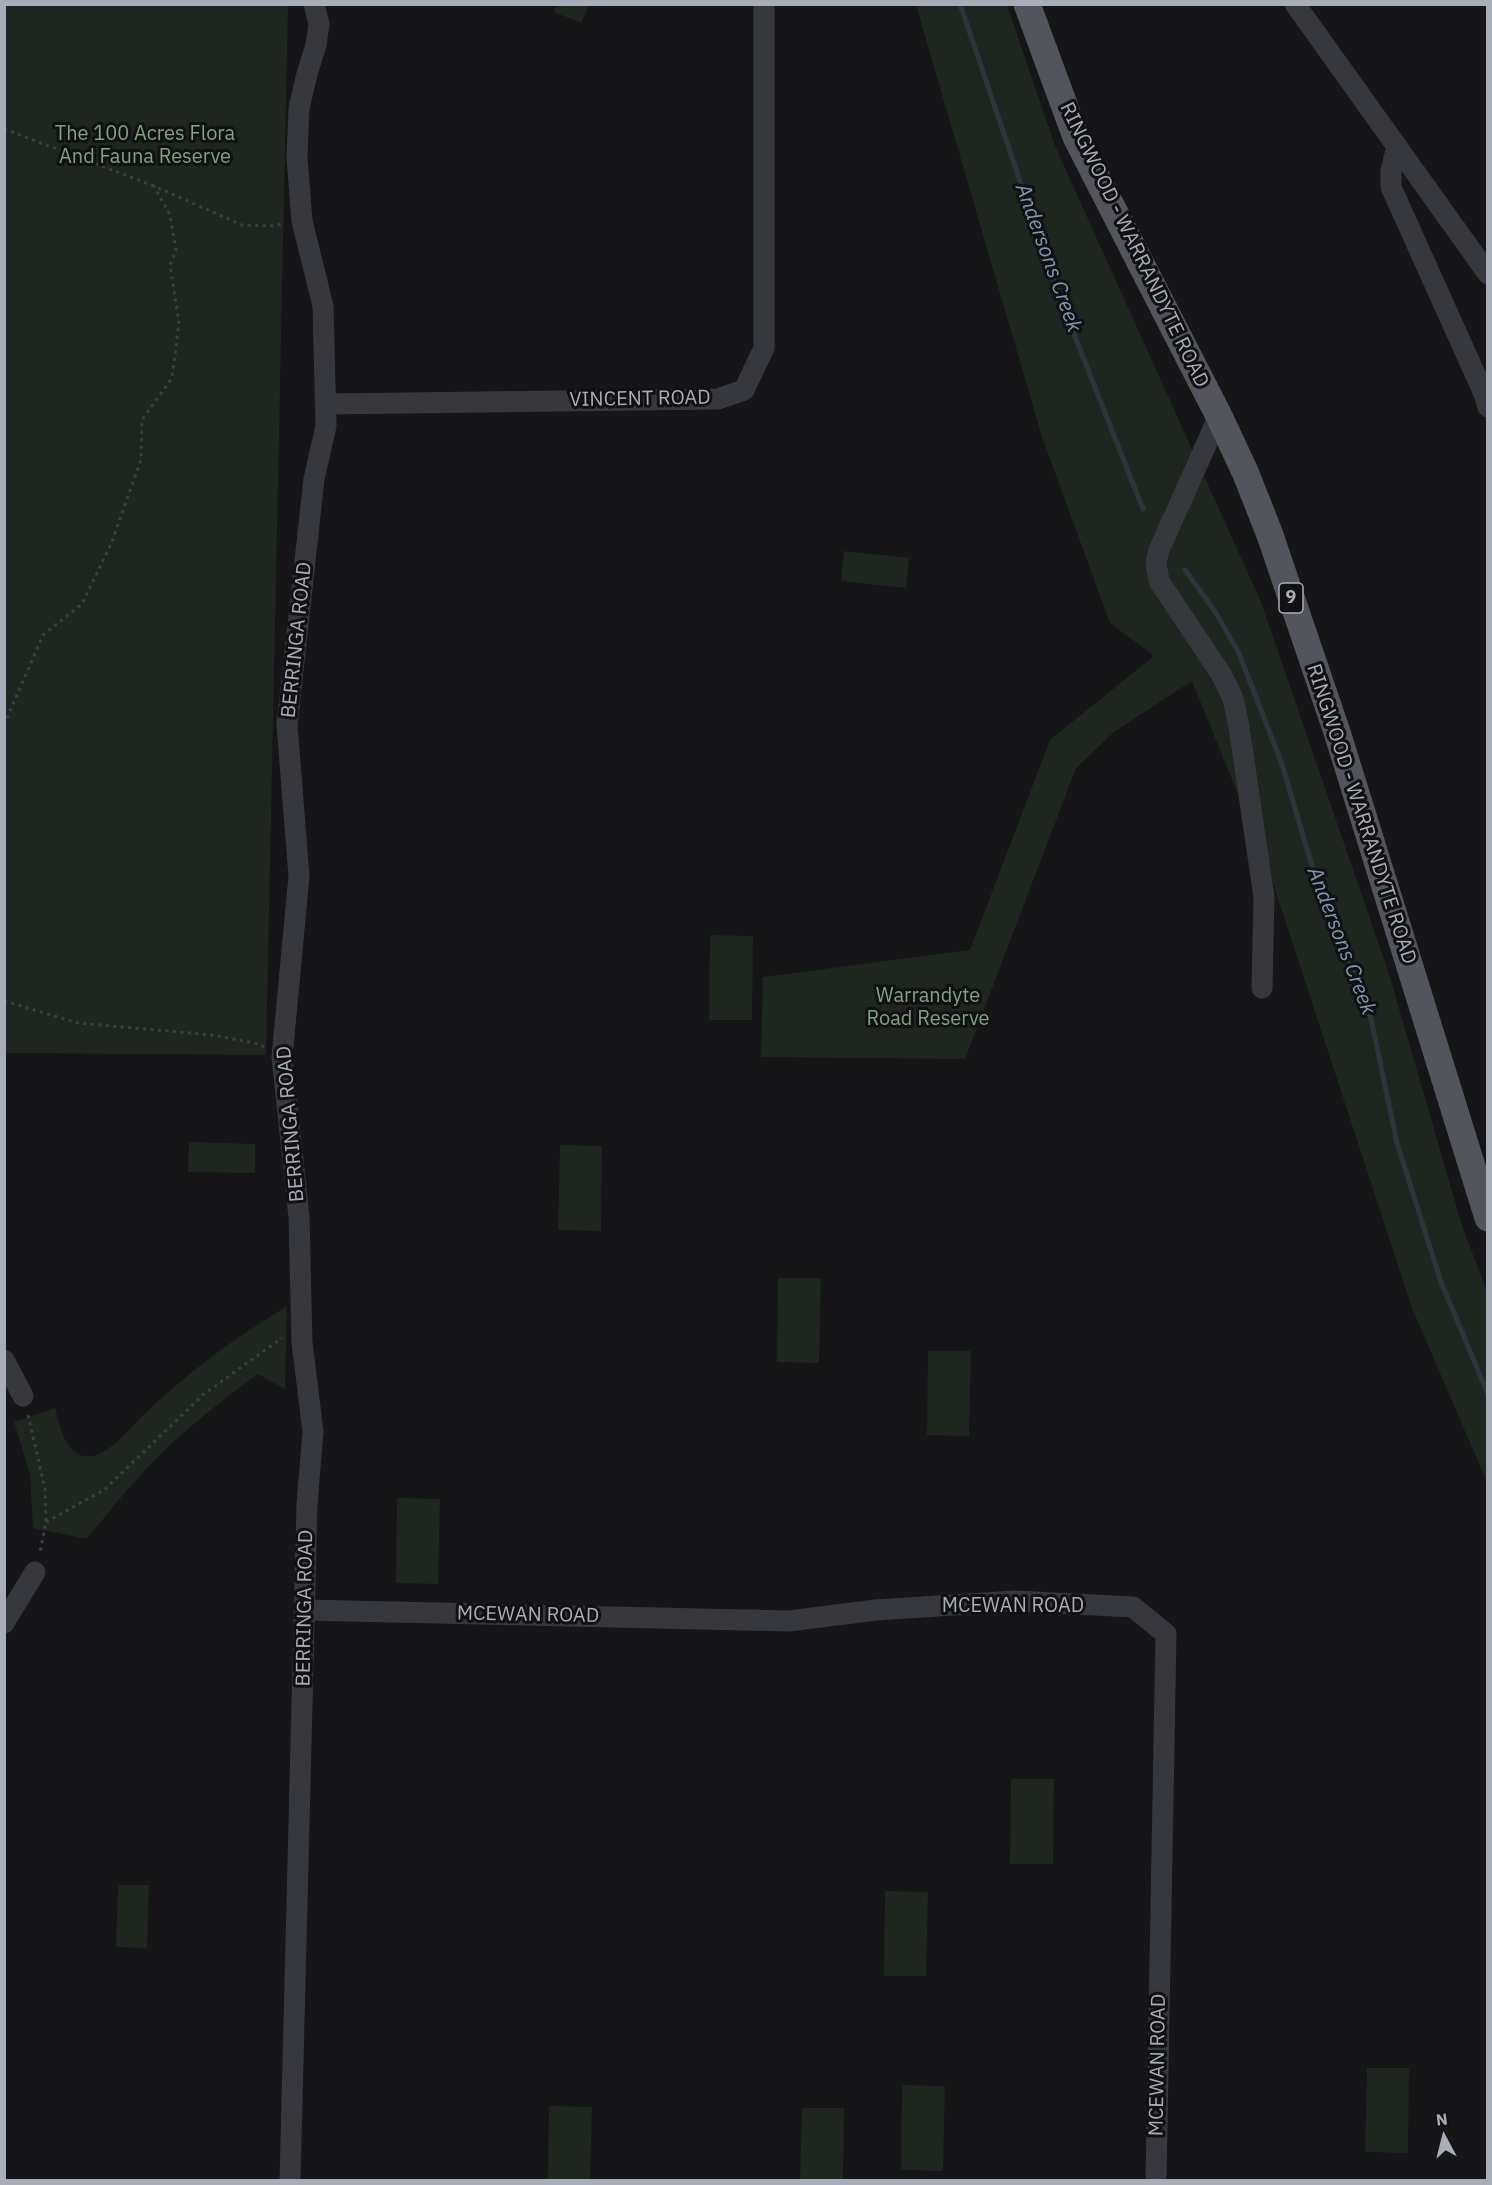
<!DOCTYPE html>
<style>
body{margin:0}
#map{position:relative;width:1492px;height:2185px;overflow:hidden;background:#161618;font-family:"IBM Plex Sans",sans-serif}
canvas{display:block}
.frame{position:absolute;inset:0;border:6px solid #a8adb8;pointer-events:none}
.north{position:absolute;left:1414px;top:2107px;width:60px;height:60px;-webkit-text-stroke:4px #111113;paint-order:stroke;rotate:353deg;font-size:16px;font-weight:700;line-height:24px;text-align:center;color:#a8adb8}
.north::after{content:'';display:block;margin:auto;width:21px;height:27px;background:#a8adb8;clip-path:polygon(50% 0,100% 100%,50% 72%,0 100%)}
</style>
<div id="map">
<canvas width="1492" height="2185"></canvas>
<div class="frame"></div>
<div class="north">N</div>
</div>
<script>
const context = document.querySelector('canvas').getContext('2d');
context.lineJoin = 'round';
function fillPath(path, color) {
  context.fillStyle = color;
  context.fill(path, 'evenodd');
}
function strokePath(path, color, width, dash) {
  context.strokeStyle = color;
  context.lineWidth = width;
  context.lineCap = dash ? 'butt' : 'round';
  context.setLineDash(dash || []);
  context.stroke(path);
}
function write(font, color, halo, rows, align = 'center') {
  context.font = font + ' "IBM Plex Sans",sans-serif';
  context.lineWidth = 6;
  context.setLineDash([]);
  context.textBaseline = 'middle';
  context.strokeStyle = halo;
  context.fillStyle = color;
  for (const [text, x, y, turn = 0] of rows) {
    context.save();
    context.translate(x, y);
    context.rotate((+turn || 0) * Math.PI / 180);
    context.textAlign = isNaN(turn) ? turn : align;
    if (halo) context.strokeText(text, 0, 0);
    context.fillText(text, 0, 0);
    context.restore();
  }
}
fillPath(new Path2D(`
 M5,4L288,5L266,1055L5,1053Z
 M557,4H589V5L581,23L554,12Z
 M916,5H1007L1055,146L1261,602L1389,974L1463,1229L1487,1291V1482L1412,1308L1268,868L1192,681L1114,732L1076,768L965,1059L761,1057L763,977L970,950L1050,740L1154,656L1110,623L1042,437Z
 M844,551L909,558L906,588L841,581Z
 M710,935L753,936L752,1020H709Z
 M189,1142L255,1144V1173L188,1172Z
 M560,1145L602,1146L601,1231L558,1230Z
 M778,1278H821L819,1363L777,1362Z
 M287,1306L285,1389L258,1374C225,1398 193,1423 164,1451C136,1478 111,1509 87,1539L33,1528L30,1474L14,1422L55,1408C60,1425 64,1452 84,1456C104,1461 129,1429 142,1416C186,1373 235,1338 287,1306Z
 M928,1351H971L969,1436L927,1435Z
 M397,1498L440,1499L438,1584L396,1583Z
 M1011,1779H1054L1053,1864H1010Z
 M118,1885H149L147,1948L116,1947Z
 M885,1891L928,1892L926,1976H884Z
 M1367,2068H1409L1408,2153L1365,2152Z
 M902,2085L945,2086L943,2171L901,2170Z
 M549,2106L592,2107L590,2180H548Z
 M802,2108H844L843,2180H800Z`), '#1e261f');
strokePath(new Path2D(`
 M960,4L1059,296L1143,509
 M1185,570L1214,610L1238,651L1282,764L1322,900L1369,1009L1397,1143L1441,1282L1488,1394`), '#2c353c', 5);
strokePath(new Path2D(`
 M4,129L154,186L242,225L269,226L284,224
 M4,725L43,635L82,604L111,544L141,460L142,420L172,378L179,323L170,265L176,250L170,215L154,186
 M4,1001L78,1023L212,1035L259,1044L264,1047
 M28,1415L45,1489L46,1522L40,1553
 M46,1522L104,1490L204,1394L282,1338`), '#3d3f44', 3, [3, 4.5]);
strokePath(new Path2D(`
 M1295,4L1488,274
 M1397,146L1391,171V187L1485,396L1488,407
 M325,404L718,399L744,390L764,348V4
 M1219,416L1159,550L1156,563L1159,581L1221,674L1233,698L1239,727L1264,897L1262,988
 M4,1360L23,1396
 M305,1610L789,1621L876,1610L1015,1601L1133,1607L1166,1634L1156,2180
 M4,1623L35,1572
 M290,2180L307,1504L313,1432L302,1342L299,1217L282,1057L299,876L287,725L314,479L326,426L323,306L302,221L297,157L299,108L307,74L316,45L319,24L314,4`), '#37383d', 21);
strokePath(new Path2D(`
 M1027,4L1076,137L1219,416L1246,474L1270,535L1337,732L1488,1218`), '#53555c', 27);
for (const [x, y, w] of [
 [1291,598,24]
]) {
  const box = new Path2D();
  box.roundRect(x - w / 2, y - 15, w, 30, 4.5);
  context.fillStyle = '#111113';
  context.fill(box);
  strokePath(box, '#a8adb8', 1.5);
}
write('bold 18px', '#a8adb8', null, [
 ["9",1291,598]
]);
write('20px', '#7fa381', '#111113', [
 ["The 100 Acres Flora",145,134],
 ["And Fauna Reserve",145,157],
 ["Warrandyte",928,996],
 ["Road Reserve",928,1019]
]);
write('20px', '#a8adb8', '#111113', [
 ["RINGWOOD - WARRANDYTE ROAD",1134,245,64],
 ["VINCENT ROAD",640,399,-1],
 ["BERRINGA ROAD",297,640,-84],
 ["RINGWOOD - WARRANDYTE ROAD",1361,814,72],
 ["BERRINGA ROAD",291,1124,-95],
 ["MCEWAN ROAD",1013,1606],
 ["BERRINGA ROAD",305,1608,-89],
 ["MCEWAN ROAD",528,1615,1],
 ["MCEWAN ROAD",1158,2065,-89]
]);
write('italic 21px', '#7f9bb3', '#111113', [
 ["Andersons Creek",1048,258,70],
 ["Andersons Creek",1341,941,69]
]);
</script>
